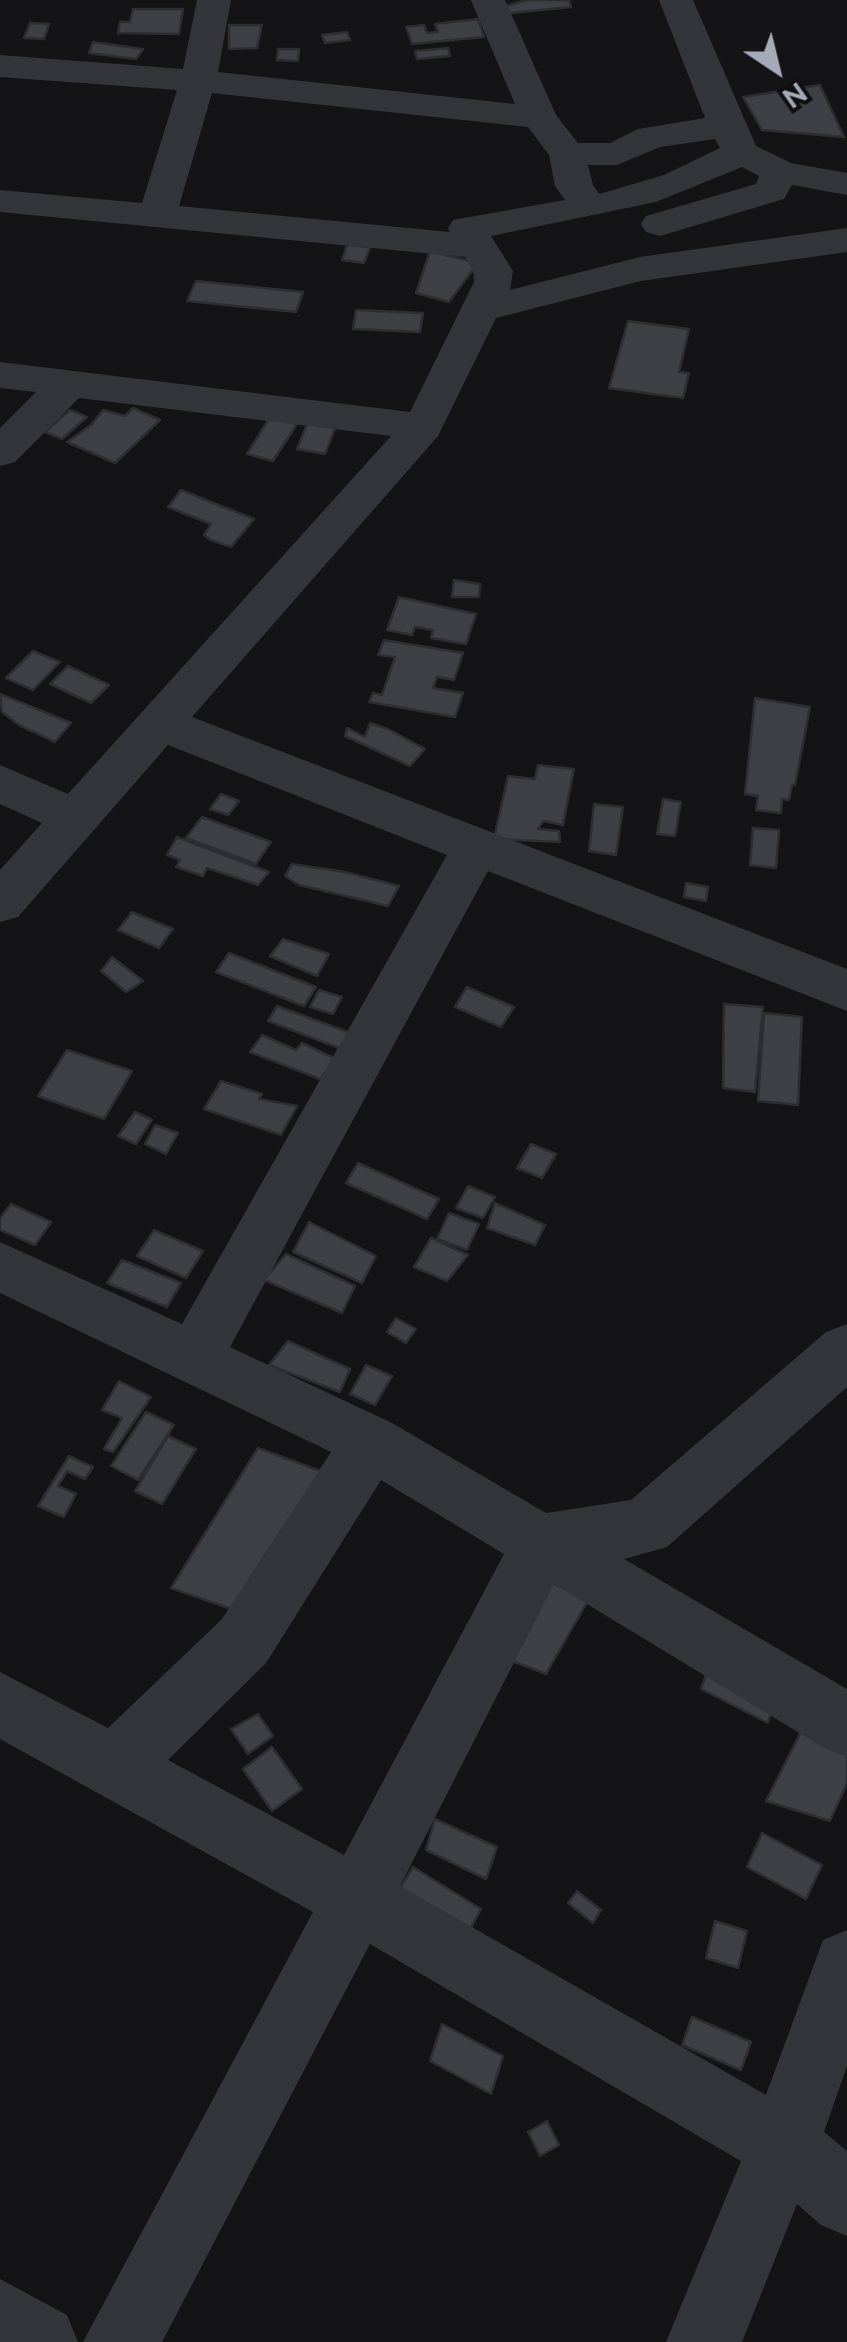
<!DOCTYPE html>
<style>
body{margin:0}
#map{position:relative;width:847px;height:2342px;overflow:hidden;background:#141416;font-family:Raleway,sans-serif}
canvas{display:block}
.north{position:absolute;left:727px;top:20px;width:100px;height:100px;-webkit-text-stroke:8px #0f0f11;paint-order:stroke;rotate:145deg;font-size:28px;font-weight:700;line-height:40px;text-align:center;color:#a4aab7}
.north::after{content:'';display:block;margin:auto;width:35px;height:45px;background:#a4aab7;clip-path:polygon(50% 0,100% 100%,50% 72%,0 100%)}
</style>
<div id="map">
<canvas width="847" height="2342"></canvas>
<div class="north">N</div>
</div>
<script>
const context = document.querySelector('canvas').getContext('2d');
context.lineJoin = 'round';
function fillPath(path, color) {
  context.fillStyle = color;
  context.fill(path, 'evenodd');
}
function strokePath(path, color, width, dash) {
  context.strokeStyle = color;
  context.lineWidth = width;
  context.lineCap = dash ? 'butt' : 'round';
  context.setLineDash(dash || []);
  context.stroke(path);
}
const building = new Path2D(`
 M526,0H569L571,7L510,13L506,6Z
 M133,9H183L179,34L118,33L120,22H130Z
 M478,19L484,37L412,44L406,27L424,25L427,33L438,32L435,24Z
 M30,23L49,24L44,39L24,38Z
 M229,25H262L257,48L229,49Z
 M347,32L350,40L325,43L322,35Z
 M93,42L143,49L136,59L89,53Z
 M448,48L450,56L417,59L415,51Z
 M278,49H299L298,61L277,60Z
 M820,85L844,137L762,130L743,97Z
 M347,245L370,247L364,263L342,260Z
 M430,251L478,263L449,302L416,293Z
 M196,281L303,292L296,312L187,301Z
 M356,310L423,313L420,332L353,329Z
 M628,321L689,329L679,372L689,373L683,398L609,388Z
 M133,408L160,420L115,463L67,442L91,425L103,410L125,416Z
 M70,410L87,417L62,439L45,432Z
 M270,417L297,424L273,461L247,454Z
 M308,422L336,426L325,454L297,449Z
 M181,490L216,504L254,519L231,547L211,540L204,535L211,524L168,507Z
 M454,580L480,584L479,597H452Z
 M399,597L476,614L466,644L431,638L433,630L415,627L412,635L387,630Z
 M384,640L463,653L454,680L437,677L433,688L463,693L455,717L369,702L373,693L382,695L395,657L378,655Z
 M33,651L60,662L33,690L6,678Z
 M68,666L109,685L91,703L50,684Z
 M0,694L71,723L55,742L19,725L2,712Z
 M755,698L810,707L795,785H792L789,800L782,799L781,813L756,810L758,796L745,794Z
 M370,723L388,729L425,749L410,766L345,736L347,728L365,737Z
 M538,765L574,769L563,825L543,821L538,829L559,831L560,842L494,839L508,776L535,779Z
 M221,794L239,801L228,815L210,809Z
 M663,799L681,802L675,836L657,834Z
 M594,804L623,807L616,855L589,851Z
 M202,817L271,842L256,864L186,838Z
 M753,828L779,830L776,868L750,865Z
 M177,837L269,872L258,885L207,868L203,876L176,867L180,860L167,855Z
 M292,864L345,872L399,886L388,906L299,885L285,876Z
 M686,883L708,887L706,901L684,897Z
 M132,912L173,929L159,948L118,930Z
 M283,939L329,954L317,976L270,956Z
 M229,953L316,987L304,1006L216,972Z
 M112,957L143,981L126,992L101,971Z
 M467,987L514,1007L501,1027L455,1007Z
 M319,990L342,997L333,1014L310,1007Z
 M724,1004L763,1007L755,1092L723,1088Z
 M277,1006L356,1035L347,1051L268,1021Z
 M764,1013L802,1017L798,1105L758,1101Z
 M262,1035L296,1050L302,1043L336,1059L320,1079L250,1052Z
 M67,1050L132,1071L104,1119L38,1096Z
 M221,1081L262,1094L259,1099L297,1106L281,1135L204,1109Z
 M135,1112L152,1120L136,1144L118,1136Z
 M155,1125L178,1133L166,1154L145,1144Z
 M531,1144L556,1154L542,1178L517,1168Z
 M358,1163L439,1199L427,1219L346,1183Z
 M468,1186L495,1197L483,1218L456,1208Z
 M495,1203L545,1225L535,1245L487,1228Z
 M11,1204L51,1222L35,1245L0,1230V1218Z
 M449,1213L479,1224L467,1250L437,1239Z
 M309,1222L376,1256L362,1283L293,1252Z
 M154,1230L203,1251L186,1278L137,1256Z
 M431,1238L468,1255L447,1281L414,1267Z
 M286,1254L355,1286L342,1313L264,1280Z
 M122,1260L181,1283L167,1307L107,1283Z
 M396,1318L416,1329L406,1343L387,1332Z
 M288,1341L350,1369L340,1392L269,1365Z
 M366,1365L392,1376L375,1405L350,1394Z
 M119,1381L151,1397L113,1452L104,1449L122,1418L102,1410Z
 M146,1412L174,1425L138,1480L111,1466Z
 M168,1436L196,1449L162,1504L135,1491Z
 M258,1448L331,1475L246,1614L171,1588Z
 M69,1456L93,1467L85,1479L67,1471L58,1486L76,1494L64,1517L38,1506Z
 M552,1583L589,1599L546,1674L512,1661Z
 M711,1661L774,1698L768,1723L701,1689Z
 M258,1714L273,1736L248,1754L231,1729Z
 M809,1716L847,1735V1783L830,1821L766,1801Z
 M272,1747L302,1789L272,1811L243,1769Z
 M435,1819L497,1847L486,1879L426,1850Z
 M762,1833L822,1865L806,1899L747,1867Z
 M413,1867L481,1909L465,1939L392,1901Z
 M577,1891L601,1910L593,1923L568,1903Z
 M715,1921L747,1931L738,1968L706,1958Z
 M692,2017L751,2042L741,2070L682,2045Z
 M442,2024L503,2056L491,2094L430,2061Z
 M547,2121L559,2145L540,2156L528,2132Z`);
fillPath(building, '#3f4046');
strokePath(building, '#2d2d32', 2.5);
fillPath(new Path2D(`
 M197,0H231L218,72L515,104L471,0H505L556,115L578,143H610L638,129L705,118L659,0H693L756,146L791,163L847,173V195L792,185L784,199L660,236L646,232L641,224L646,216L756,184L759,176L742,167L656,202L491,236L513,271L510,290L640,257L847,228V252L641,281L496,318L438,436L192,717L847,969V1011L488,871L230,1347L392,1423L546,1513L631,1500L826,1332L847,1324V1387L667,1547L624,1559L847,1689V1757L824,1748L554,1584L400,1886L766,2095L823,1940L847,1930V2066L824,2132L847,2151V2236L821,2225L797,2204L742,2342H666L741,2161L370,1944L162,2342H83L313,1912L0,1739V1672L108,1728L222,1619L331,1452L0,1293V1242L182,1324L447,855L168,745L18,917L0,922V870L42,823L0,804V765L68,794L391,436L79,398L15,462L0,466V428L36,392L0,388V362L410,412L474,282L473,271L465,257L0,212V190L142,203L177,90L0,77V55L183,69ZM212,93L528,127L549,155L555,186L565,200L453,220L448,228L450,232L179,206ZM715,139L720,148L664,175L599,194L593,185L588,165H617L660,147ZM381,1480L504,1554L344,1855L168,1760L266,1663Z
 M0,2279L67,2315L78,2342H0Z`), '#34353b');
</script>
